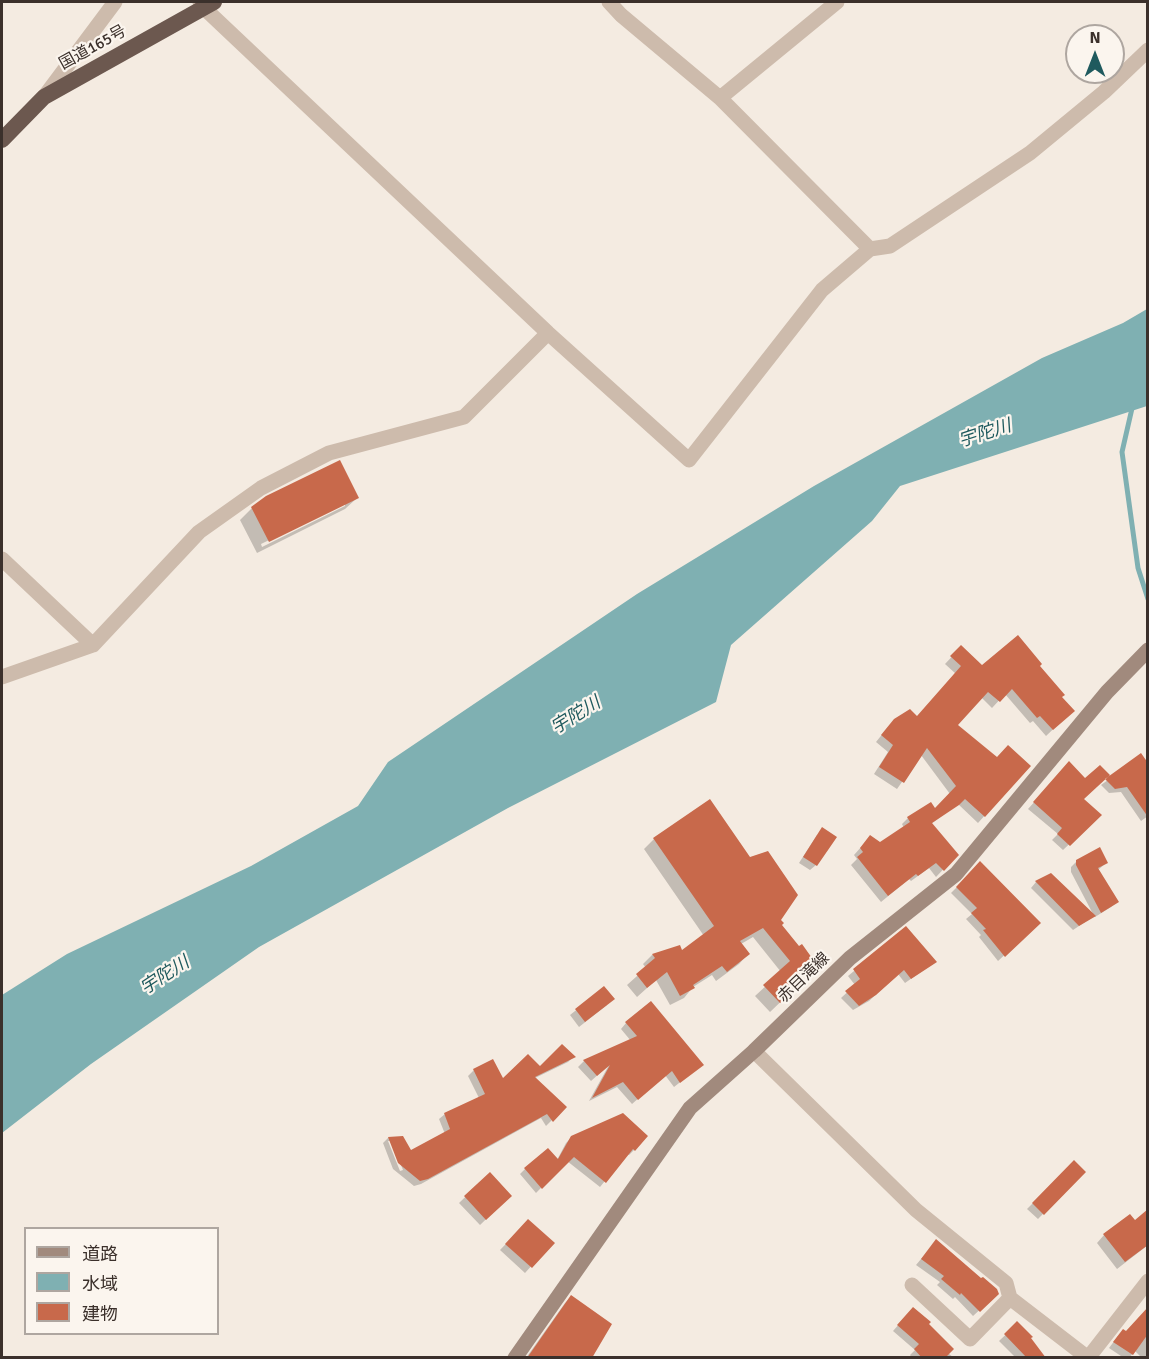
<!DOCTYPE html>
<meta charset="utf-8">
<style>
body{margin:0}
#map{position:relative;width:1149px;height:1359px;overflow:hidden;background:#f4ebe1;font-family:Signika,"Noto Sans JP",sans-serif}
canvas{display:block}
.frame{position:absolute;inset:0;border:3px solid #3b302b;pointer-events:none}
.legend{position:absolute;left:24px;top:1227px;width:195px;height:108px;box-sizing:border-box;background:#fbf5ee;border:2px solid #aea6a0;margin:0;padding:8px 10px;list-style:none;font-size:18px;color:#3b302b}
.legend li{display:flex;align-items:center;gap:12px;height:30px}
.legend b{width:30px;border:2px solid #aea6a0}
.north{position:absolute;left:1065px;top:24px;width:60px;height:60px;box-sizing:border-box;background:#fbf5ee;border:2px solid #aea6a0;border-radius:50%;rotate:0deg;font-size:16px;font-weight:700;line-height:24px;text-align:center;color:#3b302b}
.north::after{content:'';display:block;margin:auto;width:21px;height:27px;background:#1f5a5e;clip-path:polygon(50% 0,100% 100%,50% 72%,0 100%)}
</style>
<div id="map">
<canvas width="1149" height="1359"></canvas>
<div class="frame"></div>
<ul class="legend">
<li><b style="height:8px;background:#a18a7d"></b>道路</li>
<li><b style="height:16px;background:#7fb0b2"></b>水域</li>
<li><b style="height:16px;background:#c8694b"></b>建物</li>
</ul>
<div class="north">N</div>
</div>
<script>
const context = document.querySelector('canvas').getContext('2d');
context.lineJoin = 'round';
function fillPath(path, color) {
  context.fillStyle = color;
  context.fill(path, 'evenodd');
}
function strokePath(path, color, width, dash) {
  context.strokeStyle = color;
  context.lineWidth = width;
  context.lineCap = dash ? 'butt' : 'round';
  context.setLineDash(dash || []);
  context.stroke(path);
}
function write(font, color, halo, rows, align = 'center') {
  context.font = font + ' Signika,"Noto Sans JP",sans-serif';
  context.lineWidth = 4.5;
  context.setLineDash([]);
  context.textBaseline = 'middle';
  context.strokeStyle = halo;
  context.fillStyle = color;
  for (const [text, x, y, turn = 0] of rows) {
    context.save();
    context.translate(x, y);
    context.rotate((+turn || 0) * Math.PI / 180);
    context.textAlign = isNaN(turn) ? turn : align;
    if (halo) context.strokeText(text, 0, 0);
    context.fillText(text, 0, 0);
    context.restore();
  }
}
fillPath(new Path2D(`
 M1147,309V406L900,486L872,521L731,645L716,702L508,808L259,947L91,1064L2,1133V995L67,954L251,866L358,806L388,762L637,594L814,486L1042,358L1123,323Z`), '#7fb0b2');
fillPath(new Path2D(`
 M357,498L345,509L257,553L240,520L252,508ZM345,503V506L262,547L261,544Z
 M961,647L982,667L1039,666L1060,697L1066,717L1046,736L1033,721L1030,723L1005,694L992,708L981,697L956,726L997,759L1029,766L978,823L958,804L931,824L957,855L936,877L929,868L911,881L909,879L881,902L851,865L857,859L854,855L870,837L879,844L904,828L902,824L908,818L935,810L950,794L921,755L897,789L874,774L888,752L876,742L888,727L917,717L956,674L945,664Z
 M1141,756L1148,816L1141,821L1121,792L1109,793L1101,785Z
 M1064,769L1082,799L1100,815L1063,850L1052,840L1058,834L1028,809Z
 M817,835L816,865L810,870L799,863Z
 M654,839L779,921L780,925L815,965L800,979L792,991L770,1012L755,996L781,972L753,937L741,944L748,954L739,964L716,981L712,975L693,987L684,998L670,1005L656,980L637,997L627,985L646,968L643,964L652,955L679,947L682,952L704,936L644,849Z
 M1077,861L1106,863L1098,870L1117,902L1111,907L1095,917L1094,916L1073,930L1031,888L1036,882L1051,875L1093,914L1071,872V867Z
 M980,864L1039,923L998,961L979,937L981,935L966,919L972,914L951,893Z
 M906,928L935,962L905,983L898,974L869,1001L853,1010L841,998L855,985L848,976Z
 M604,988L607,1005L579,1027L570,1015Z
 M626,1023L702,1065L674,1087L665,1075L632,1104L617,1087L589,1101L609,1065L591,1081L578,1067L584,1061L631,1041L621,1029Z
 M573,1057L568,1062L535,1078L565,1107L546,1126L541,1118L421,1184L414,1186L393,1169L383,1143L388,1138H402L411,1152L445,1134L439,1119L445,1114L479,1098L468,1076L474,1070L493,1061L503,1080ZM388,1141H391L403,1170L400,1171Z
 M622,1115L634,1150L629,1155L627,1154L600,1187L567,1161L536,1193L520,1174L525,1169L557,1160L566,1143L572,1137Z
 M1074,1162L1084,1172L1038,1219L1027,1209Z
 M489,1174L510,1196L480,1225L459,1203Z
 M528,1221L552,1243L525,1273L500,1250Z
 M1135,1223L1148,1245L1117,1269L1097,1243L1104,1235Z
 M936,1241L997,1294L973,1316L955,1297L953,1299L937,1285L940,1282L916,1265Z
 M571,1297L551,1358H526L565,1303Z
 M1148,1308V1358H1142L1135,1351L1129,1358H1124L1109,1348L1118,1336L1126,1333Z
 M908,1314L927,1324L948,1353L954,1358H912L910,1355L915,1350L893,1331Z
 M1017,1324L1029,1338L1044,1358H1016L999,1341Z`), '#0003');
strokePath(new Path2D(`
 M1133,404L1122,452L1138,568L1148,599`), '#7fb0b2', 5);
fillPath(new Path2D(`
 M340,460L359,498L269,542L251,507L266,496Z
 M1018,635L1042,664L1040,666L1065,695L1062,697L1075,711L1053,730L1040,716L1037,718L1012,689L1000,702L988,692L958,725L997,757L1008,745L1031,766L985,817L965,799L959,805L932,823L959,855L944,871L936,863L918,876L916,874L888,896L857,857L863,852L860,848L870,835L880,842L910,822L907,817L931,802L935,808L956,786L927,748L904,783L879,767L893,745L881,735L894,719L910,709L917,716L961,666L950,656L961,645L982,665Z
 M1141,753L1148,763V817L1127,787L1115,789L1105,779Z
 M1069,761L1085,778L1100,765L1110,775L1084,799L1102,815L1070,846L1057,834L1062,828L1033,802Z
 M710,799L750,857L768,851L798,895L781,920L784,923L782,925L799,946L802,944L817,965L800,977L804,981L780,1003L763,985L790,961L763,928L740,941L750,954L727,972L722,966L693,985L695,988L680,996L667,972L647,988L636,974L655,958L652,954L680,945L682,950L714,926L653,838Z
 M822,827L837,837L817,866L803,857Z
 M1100,847L1108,863L1098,868L1119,902L1101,913L1076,865V860Z
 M980,861L1041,923L1005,957L983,930L986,929L971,913L977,908L956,887Z
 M1051,873L1096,916L1079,926L1035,881Z
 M906,926L937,962L911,979L904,970L876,995L859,1006L845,991L860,979L853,969Z
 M604,986L615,999L585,1022L575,1009Z
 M651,1001L704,1065L680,1083L672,1071L638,1100L623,1082L592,1098L610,1065L597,1076L583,1060L637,1036L625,1022Z
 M562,1044L576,1057L535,1077L567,1107L553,1122L547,1114L428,1179L420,1181L398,1163L388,1137L403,1136L411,1150L450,1129L444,1113L485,1094L473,1069L493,1059L503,1078L528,1054L540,1066Z
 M623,1113L648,1136L635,1151L633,1149L606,1183L574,1157L542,1189L524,1168L548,1148L558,1159L571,1136Z
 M1074,1160L1086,1172L1044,1215L1032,1203Z
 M490,1172L512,1196L486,1220L464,1196Z
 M1148,1209V1245L1125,1262L1103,1234L1130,1214L1135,1220Z
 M528,1219L555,1243L532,1268L505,1244Z
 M936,1239L981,1278L983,1277L997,1289L999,1294L980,1312L961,1293L960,1295L941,1279L944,1276L921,1259Z
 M571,1295L612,1324L592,1358H527Z
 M913,1307L931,1322L929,1324L954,1349L945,1358H922L914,1349L919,1344L897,1325Z
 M1148,1307V1334L1133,1355L1113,1342L1123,1329L1126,1331Z
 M1017,1321L1033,1337L1031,1338L1046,1358H1027L1004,1334Z`), '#c8694b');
strokePath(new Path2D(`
 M200,2L203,7L548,333L689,460L822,290L870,249L890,246L1030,153L1104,92L1148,50
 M609,2L621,15L720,98L870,249
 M44,97L115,2
 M720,98L837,2
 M2,559L93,645
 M2,677L93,645L199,532L261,488L329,453L464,417L548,333
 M754,1051L916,1210L1006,1283L1010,1298L1088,1358
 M912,1285L970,1339L1010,1298
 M1088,1358L1148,1281`), '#cdbbac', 15);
strokePath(new Path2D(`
 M515,1358L690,1108L754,1051L850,958L956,874L1107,692L1148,650`), '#a18a7d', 15);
strokePath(new Path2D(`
 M2,140L44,97L214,2`), '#6c584f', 16);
write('16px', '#3b302b', '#fbf5ee', [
 ["国道165号",93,48,-29],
 ["赤目滝線",804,978,-44]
]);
write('italic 18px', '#1f5a5e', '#fbf5ee', [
 ["宇陀川",985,434,-18],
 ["宇陀川",576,716,-32],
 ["宇陀川",165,976,-33]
]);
</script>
